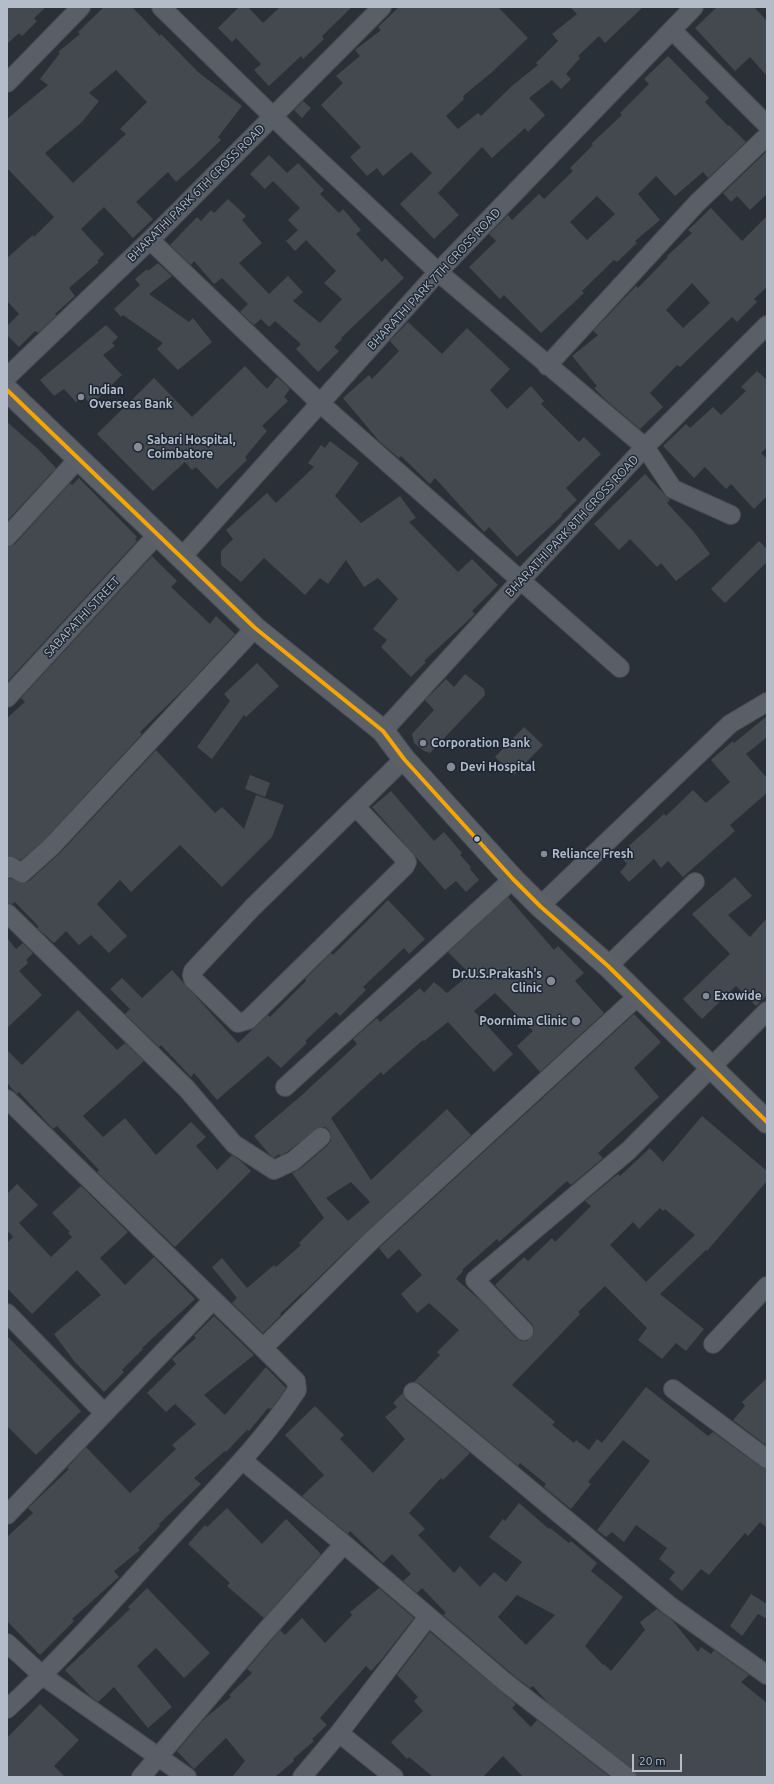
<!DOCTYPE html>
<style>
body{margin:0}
#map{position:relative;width:774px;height:1784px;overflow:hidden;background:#2a3038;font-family:Ubuntu,sans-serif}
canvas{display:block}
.frame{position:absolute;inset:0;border:8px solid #b4bcc9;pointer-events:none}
.scale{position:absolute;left:632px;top:1754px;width:50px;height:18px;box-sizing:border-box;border:2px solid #b4bcc9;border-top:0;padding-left:5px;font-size:12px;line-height:14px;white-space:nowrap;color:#b4bcc9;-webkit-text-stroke:3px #1d2633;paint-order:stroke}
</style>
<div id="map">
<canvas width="774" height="1784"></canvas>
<div class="frame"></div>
<div class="scale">20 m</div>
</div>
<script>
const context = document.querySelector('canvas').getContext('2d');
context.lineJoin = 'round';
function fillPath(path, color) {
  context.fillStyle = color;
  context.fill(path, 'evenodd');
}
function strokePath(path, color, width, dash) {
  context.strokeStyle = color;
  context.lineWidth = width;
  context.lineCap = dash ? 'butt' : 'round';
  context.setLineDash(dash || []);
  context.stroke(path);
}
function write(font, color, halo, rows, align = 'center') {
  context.font = font + ' Ubuntu,sans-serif';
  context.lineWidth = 3;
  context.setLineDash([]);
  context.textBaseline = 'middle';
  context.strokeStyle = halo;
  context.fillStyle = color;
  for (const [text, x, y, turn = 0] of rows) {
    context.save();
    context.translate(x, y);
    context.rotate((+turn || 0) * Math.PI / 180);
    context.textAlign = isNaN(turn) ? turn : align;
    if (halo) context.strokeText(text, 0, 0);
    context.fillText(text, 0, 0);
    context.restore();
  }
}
fillPath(new Path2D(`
 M7,7H46L34,18L37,21L22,36L19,33L7,44Z
 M104,7H132L160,36L161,34L198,72L242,106L218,137L221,140L193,167L176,182L168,172L136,202L153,219L133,238L104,207L81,229L104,254L97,261L99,262L69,288L75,296L55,314L57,315L38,333L35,331L19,347L7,335V326L19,314L7,301V258L33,235L34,237L54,217L7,168V119L48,85L40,79L60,53L58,52L80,34L78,32ZM116,70L147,102L120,129L126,134L73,183L45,153L82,122L99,101L89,93Z
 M239,7H248L263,23L280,7H352L322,36L324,39L303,59L301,56L269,86L254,70L261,64L236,38L232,42L218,28Z
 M399,7H498L528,38L491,73L463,96L464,99L446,116L458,129L478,113L481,116L513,85L538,65L536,63L558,41L552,34L577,14L570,7H643L605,43L599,36L578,56L580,58L566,74L571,79L561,89L552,80L529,98L545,115L528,132L525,128L492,158L482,147L438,193L459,215L434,239L400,204L432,173L411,152L383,176L377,168L367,176L350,157L361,147L321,105L343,83L336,76L360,56L355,50L381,30L378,27Z
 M717,7H754L767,21V76L750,57L735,71L695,28Z
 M668,56L709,98L705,102L728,126L729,125L746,142L708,178L703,172L675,196L656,176L638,194L660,220L635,241L637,243L617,262L614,260L582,291L584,293L541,333L504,295L500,299L469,267L496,241L489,234L508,215L512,220L539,194L544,199L573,171L570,168L593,145L591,144L622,115L620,113L649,84L644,79ZM597,196L615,214L587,240L570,222Z
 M303,101L311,108L302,118L294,110Z
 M767,151V194L750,210L737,196L731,202L723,193Z
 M269,155L287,173L298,163L324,190L320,194L339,213L343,209L361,230L356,234L382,262L385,258L404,278L341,338L342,339L334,347L339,351L318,372L296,349L301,344L275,321L269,327L261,319L254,325L240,312L248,304L222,278L214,284L194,261L191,265L170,245L197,217L201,221L211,210L214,213L228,199L246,216L242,220L262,243L239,263L269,294L288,276L303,292L293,301L320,323L342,299L324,283L336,271L306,240L295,251L286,241L298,230L288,220L300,208L273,181L265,189L250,174Z
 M711,208L742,241L767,216V287L754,299L757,302L737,322L732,317L680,367L677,365L650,393L663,407L640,429L606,400L594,388L597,386L572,356L598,335L593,331L636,286L638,288L668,257L667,256L692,233L688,230ZM692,283L710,303L683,328L666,310Z
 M158,263L172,276L149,294L189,322L193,318L212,342L178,370L157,349L163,343L123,315L121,317L114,309L140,285L135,279L147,269L148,271Z
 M408,322L442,354L467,328L510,369L490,390L507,409L531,386L544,401L541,404L579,442L584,437L601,454L566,488L577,500L561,515L562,516L517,557L489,527L484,532L435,478L430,484L401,456L399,458L380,442L343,398L369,375L372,379L399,351L390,341Z
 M106,325L118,337L112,343L115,346L103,355L122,375L91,405L83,396L76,402L64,389L54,396L40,380Z
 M245,366L267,389L277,377L284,383L290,389L284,397L288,401L262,426L267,431L245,457L247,460L217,489L196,467L192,470L185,462L153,491L97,434L154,378L192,417Z
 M757,371L767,380V447L761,453L767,459V496L754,509L731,484L726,489L705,467L694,478L663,446L686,424L690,428L713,407L721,415L746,391L741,387Z
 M7,422L38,449L56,468L7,521Z
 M330,441L359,463L335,496L361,523L400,496L416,518L409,522L458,572L472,559L498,585L472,611L475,614L424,661L426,662L411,677L381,647L387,640L373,629L398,599L378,578L364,587L346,560L328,584L320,578L305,595L264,558L241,582L221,565V551L233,539L226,530L267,493L276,503L314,467L308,463L321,445L325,448Z
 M645,474L670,500L667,503L694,532L710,554L676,581L661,563L657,567L630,539L619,550L594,524Z
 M79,478L137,537L135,539L137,541L7,682V547L15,544L70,483L72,485Z
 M759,541L767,549V562L725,603L711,589Z
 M152,556L177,581L171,587L210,624L216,616L235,634L187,686L140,732L142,734L45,839L21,860L11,856H7V718L25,702L21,698Z
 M257,663L279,686L246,717L244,715L212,759L197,747L230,701L224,694Z
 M465,674L484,689L485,695L430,753L424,751L414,743L412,734L434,710L425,700L446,679L454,687Z
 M767,716V737L746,754L767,778V793L730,825L735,831L683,877L668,861L661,868L654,859L629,882L620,872L627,864L619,855L664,814L666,816L693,790L706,803L730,782L711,760L733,741L734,743Z
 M524,727L543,745L514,775L495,757Z
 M156,750L215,813L222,807L244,829L256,795L284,805L272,837L222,887L180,845L131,892L120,880L97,904L127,936L109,953L91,935L79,945L66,931L54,943L37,928L39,927L15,902L12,904L7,903V879H11L23,883L29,881L60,853Z
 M250,775L270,783L265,797L245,789Z
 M391,791L434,841L444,832L462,853L460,855L471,867L470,869L479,880L466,892L456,881L445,890L372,807Z
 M735,877L752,896L728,915L750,937L767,918V995L756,1006L736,986L702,1019L683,999L730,954L692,914Z
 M508,897L554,950L558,946L584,973L575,981L604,1013L540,1072L517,1046L533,1031L495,993L474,1011L513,1054L494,1072L448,1022L424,1041L423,1040L383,1075L381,1072L331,1118L371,1180L447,1109L471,1135L347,1250L302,1294V1293L280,1314L281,1315L263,1333L232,1303L237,1298L212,1267L222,1258L247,1288L274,1265L276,1267L301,1245L299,1243L324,1218L292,1173L300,1169L328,1145L331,1141V1135L329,1130L325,1127H319L287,1152L280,1156L279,1154L274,1158L269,1154L254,1136L302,1095L357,1044L353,1039L377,1018L380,1022L420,988L424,993L434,982L447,993L470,974L448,952ZM351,1182L370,1202L348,1221L326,1198Z
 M388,900L425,939L409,954L404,948L363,987L366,990L340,1016L336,1012L305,1041L307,1043L281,1068L268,1056L217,1100L194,1073L191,1077L161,1045L159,1047L125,1014L130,1009L110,989L122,978L142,998L172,970L238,1043L268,1015L270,1017L306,981L305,979L331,953L333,955Z
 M7,938L16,949L23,943L33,953L26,960L28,963L19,971L42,995L7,1028Z
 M78,1010L117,1050L125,1043L144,1061L83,1116L103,1137L125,1118L156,1155L191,1122L206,1137L196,1146L217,1170L232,1155L242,1162L251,1171L175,1247L97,1172L99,1170L57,1126L53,1129L19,1092L17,1094L7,1083V1050L22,1065Z
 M634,1014L661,1042L634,1068L659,1097L598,1153L603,1158L571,1185L567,1181L499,1242L497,1239L462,1270L463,1271L456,1279L480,1300L516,1338L521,1341H527L534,1334V1329L532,1324L495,1285L524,1257L528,1261L552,1238L555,1242L591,1206L585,1201L618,1174L620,1176L650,1148L663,1162L702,1116L767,1171V1181L707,1251L706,1250L660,1294L704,1329L686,1351L676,1343L662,1359L638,1340L647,1328L605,1286L578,1312L580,1314L512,1385L555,1422L552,1425L574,1443L576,1440L589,1450L597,1439L602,1443L646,1387L708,1436L713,1432L761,1467L767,1469V1528L760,1522L748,1536L745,1533L709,1575L701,1569L682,1591L669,1579L675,1572L659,1559L667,1548L636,1525L624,1542L612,1532L606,1537L597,1530L650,1461L623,1440L588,1482L591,1484L571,1509L544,1487L546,1484L520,1463L518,1466L420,1384L414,1382L440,1355L437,1352L459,1330L429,1303L417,1313L401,1294L422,1275L399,1249L388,1259L379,1248ZM660,1208L663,1211L665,1209L695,1235L646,1282L610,1245L633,1222L639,1229Z
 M17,1184L38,1205L19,1223L51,1257L72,1237L68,1233L70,1232L52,1213L81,1186L128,1232L100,1258L125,1285L154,1257L195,1299L142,1348L143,1349L122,1370L124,1372L104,1392L74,1361L54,1334L101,1295L77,1270L32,1314L7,1288V1243L13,1237L9,1232L7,1235V1194Z
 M214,1316L254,1355L204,1395L225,1415L266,1367L286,1388L272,1408L270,1409L268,1408L249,1431L247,1430L226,1452L225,1451L194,1478L201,1484L159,1524L160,1526L138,1548L140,1550L114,1571L119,1577L72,1619L74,1621L40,1655L7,1621V1537L33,1513L28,1508L69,1469L67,1468L86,1447L130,1493L176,1449L172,1445L196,1424L175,1404L166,1412L147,1393L176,1364L172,1359L196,1338L194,1336Z
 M7,1336L81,1411L36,1455L7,1426Z
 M767,1378V1446L733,1420L745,1406L742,1402Z
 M403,1393L406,1400L470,1453L443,1480L441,1478L409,1513L425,1529L418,1535L454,1573L460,1566L480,1587L494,1572L506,1582L522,1562L489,1537L503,1519L505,1521L519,1503L549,1529L550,1528L569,1543L571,1541L597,1563L591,1571L623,1597L585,1646L603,1665L604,1664L611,1671L645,1630L640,1622L657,1609L673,1621L698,1652L701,1647L711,1654L714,1650L749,1675L741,1682L767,1703V1777H637L633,1769L548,1703L533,1686L530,1688L512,1674L443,1615L446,1613L422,1588L417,1593L403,1581L411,1574L392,1554L383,1563L350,1531L348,1534L302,1496L324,1475L285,1435L315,1406L344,1435L340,1439L373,1473L405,1439L385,1417L397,1407L393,1403ZM517,1595L555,1615L526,1645L498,1617Z
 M227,1508L262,1544L286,1519L321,1554L264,1618L227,1586L230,1583L188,1544L205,1525L207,1527Z
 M147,1588L210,1653L184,1678L156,1648L137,1666L172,1707L148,1728L114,1687L98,1702L90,1696L65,1670L130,1609L128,1607Z
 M379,1588L414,1618L382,1659L371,1671L366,1666L320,1718L327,1725L312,1739L314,1741L293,1759L294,1761L275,1777H232L245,1761L226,1738L194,1769L177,1751L205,1718L231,1697L229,1695L252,1673L247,1669L280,1630L285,1635L302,1618L325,1643L352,1615L350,1612Z
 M751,1594L767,1604V1619L758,1614L742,1636L730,1626Z
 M430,1632L516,1704L512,1708L531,1727L537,1720L610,1777H523L503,1756L483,1777H433L409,1757L407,1759L391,1742L423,1711L414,1701L418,1697L397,1675Z
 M40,1704L79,1740L54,1766L65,1777H7V1738Z`), '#444950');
const minor = new Path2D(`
 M161,7L293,136L438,272L645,447L673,489L731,515
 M672,30L767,125
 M7,83L81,7
 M150,240L321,404L620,668
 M547,366L697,203L767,136
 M7,377L150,240L382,7
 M7,537L79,458
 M181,558L438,272L694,7
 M7,698L157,535
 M383,731L520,581L645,447L767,325
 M356,807L405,859L407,862L405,866L248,1020L238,1023L193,979L192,975L193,971L253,907L404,759
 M7,869L10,866L22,873L52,846L255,628
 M540,906L730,724L767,702
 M7,913L186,1088L234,1144L274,1170L293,1161L321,1137
 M608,966L695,882
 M285,1087L513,879
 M7,1099L263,1348L296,1381L297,1390C263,1442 217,1487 175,1533C120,1592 67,1654 7,1709
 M7,1313L104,1413
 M524,1331L475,1280L628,1151L767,1011
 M713,1344L767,1286
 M263,1348L371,1241L638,996
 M673,1389L767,1459
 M413,1392L670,1606L767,1675
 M242,1460L344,1544L505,1682L627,1777
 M7,1515L213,1300
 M7,1643L43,1676L187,1777
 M339,1733L394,1777
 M141,1777L263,1634L344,1544
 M302,1777L339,1733L428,1617`);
const major = new Path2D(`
 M7,390L255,628L383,731L404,759L513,879L540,906L608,966L767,1122`);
strokePath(minor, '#484c53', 20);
strokePath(major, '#484c55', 24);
strokePath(minor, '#5a5e66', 18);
strokePath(major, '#5c6168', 22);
strokePath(new Path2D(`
 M7,390L255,628L383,731L404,759L513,879L540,906L608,966L767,1122`), '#f7a600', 4);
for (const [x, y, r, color] of [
 [81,397,4,"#848b96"],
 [138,447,5,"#848b96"],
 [423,743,4,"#848b96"],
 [451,767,5,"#848b96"],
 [477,839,3.5,"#b4bcc9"],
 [544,854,4,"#848b96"],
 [551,981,5,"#848b96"],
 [706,996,4,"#848b96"],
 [576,1021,5,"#848b96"]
]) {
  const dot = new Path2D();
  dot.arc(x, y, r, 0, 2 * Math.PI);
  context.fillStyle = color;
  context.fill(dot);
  strokePath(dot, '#1d2633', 1.5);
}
write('12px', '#b4bcc9', '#1d2633', [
 ["BHARATHI PARK 6TH CROSS ROAD",196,193,-45],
 ["BHARATHI PARK 7TH CROSS ROAD",434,279,-47],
 ["BHARATHI PARK 8TH CROSS ROAD",572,526,-47],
 ["SABAPATHI STREET",82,617,-47]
]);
write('bold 12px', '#b4bcc9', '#1d2633', [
 ["Indian",89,390],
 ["Overseas Bank",89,404],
 ["Sabari Hospital,",147,440],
 ["Coimbatore",147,454],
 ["Corporation Bank",431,743],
 ["Devi Hospital",460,767],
 ["Reliance Fresh",552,854],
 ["Dr.U.S.Prakash's",542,974,"right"],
 ["Clinic",542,988,"right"],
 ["Exowide",714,996],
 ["Poornima Clinic",567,1021,"right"]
], 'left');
</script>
